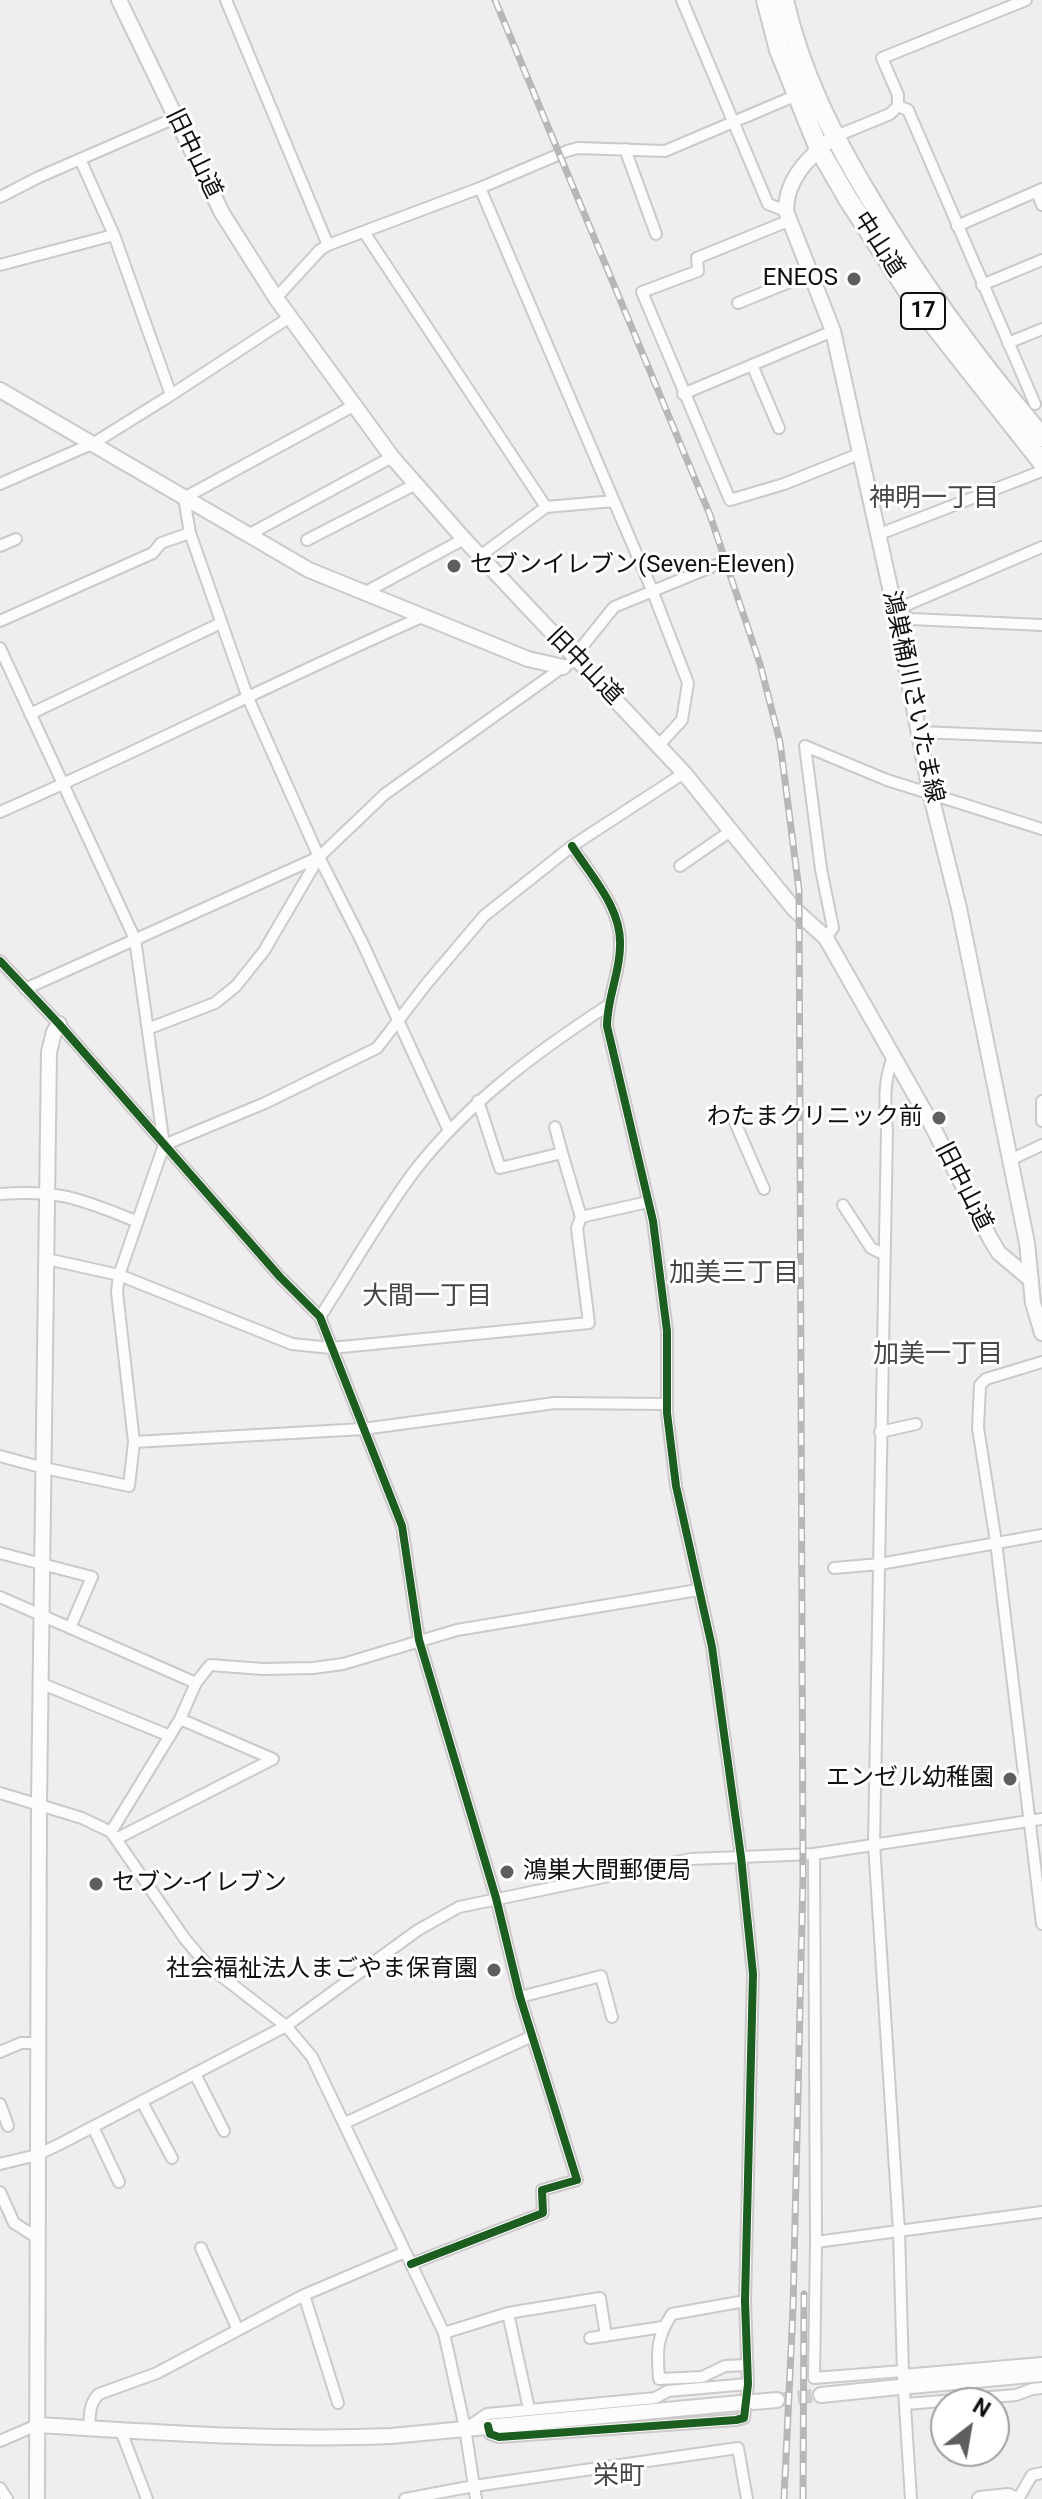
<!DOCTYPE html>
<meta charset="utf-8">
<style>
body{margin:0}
#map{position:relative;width:1042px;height:2499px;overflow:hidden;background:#efeded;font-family:Roboto,sans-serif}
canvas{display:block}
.north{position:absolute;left:930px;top:2387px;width:80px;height:80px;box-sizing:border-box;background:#fff;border:2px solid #a09f9f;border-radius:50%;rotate:31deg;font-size:22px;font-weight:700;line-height:32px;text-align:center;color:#111010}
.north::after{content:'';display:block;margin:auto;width:28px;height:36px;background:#5f5d5d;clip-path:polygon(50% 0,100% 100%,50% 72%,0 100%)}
</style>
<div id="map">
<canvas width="1042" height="2499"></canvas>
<div class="north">N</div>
</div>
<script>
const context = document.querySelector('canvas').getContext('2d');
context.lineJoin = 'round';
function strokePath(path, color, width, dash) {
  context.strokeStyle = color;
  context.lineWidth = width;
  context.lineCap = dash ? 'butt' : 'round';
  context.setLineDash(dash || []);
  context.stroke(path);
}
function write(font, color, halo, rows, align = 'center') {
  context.font = font + ' Roboto,"Noto Sans JP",sans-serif';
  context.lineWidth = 6;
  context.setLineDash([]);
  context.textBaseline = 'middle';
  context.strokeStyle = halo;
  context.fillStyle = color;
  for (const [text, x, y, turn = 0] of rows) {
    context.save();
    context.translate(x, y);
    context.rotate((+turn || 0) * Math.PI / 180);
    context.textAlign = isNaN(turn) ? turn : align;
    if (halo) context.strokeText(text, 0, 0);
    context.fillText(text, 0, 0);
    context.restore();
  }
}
strokePath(new Path2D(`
 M777,2400L821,2395`), '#cecccc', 14, [14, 7]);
const street = new Path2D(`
 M226,0L328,245
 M682,0L768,204L786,211
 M1026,0L882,58L898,95V106L908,110L1035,404
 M834,137L890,114L898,106
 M625,149L656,234
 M80,159L114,235L171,395
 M480,188L652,590L688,683L682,720L659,745
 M1037,192L1042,205
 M0,197L39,177L175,118
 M788,221L697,258L698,271L642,292L730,500L784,484L859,454
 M957,226L1042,189
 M364,232L546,507
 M0,265L114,235
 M982,285L1042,260
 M276,298L320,250L328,245L480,188L567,151L578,148L665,151L797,95
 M738,303L809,274
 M1008,343L1042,329
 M752,365L779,428
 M683,394L833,331
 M355,405L184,498L190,533L248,698L319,857L362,942L449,1131
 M0,484L94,443L171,395L290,317
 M250,534L392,457
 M877,535L1042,471
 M307,540L416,484
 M0,546L16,539
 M480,556L546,507L614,501
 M364,593L464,539
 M895,610L1042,547
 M895,610L911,619L1042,625
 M0,621L153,553L161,543L190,533
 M0,648L135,939L164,1145L119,1275L117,1292L134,1442L129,1486L44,1468L0,1456
 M30,714L221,623
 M919,732L1042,737
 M0,812C142,750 280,679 422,617
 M680,866L732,830
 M826,938L833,928L821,869L805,746L887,780L1042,829
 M0,961L59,1024L280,1277L320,1317L402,1526L419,1640L496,1898L520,1997L577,2180L542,2190L543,2213L411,2264
 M25,989L319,857
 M150,1028L215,1003L236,986L264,951L319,857L385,794L563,667L577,660L581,648L614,607L721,563
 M893,1057C883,1082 885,1104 887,1130L874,1844L899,2231L903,2375L911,2499
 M478,1101L500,1168L562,1153L555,1127
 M1042,1101V1121
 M734,1120L764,1189
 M164,1145L265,1103L377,1048L428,982L484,916L572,846L684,773
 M562,1153L581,1217
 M1010,1160L1042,1145
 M0,1194C60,1189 82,1200 136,1221
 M843,1205L871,1248L883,1254
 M47,1259L119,1275L292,1344L331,1348L589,1323L577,1228L581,1217L648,1202
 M320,1317C351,1269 379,1219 413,1173C466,1104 535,1053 607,1006
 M1042,1362L986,1379L980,1385L978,1428L996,1542L1042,1924
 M880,1432L916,1424
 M134,1442L363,1429L555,1403L667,1404
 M0,1553L92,1577L70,1628
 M834,1568L880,1564L1042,1535
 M0,1597L196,1683
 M40,1683L170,1736
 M0,1793L82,1818L111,1832L185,1939L207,1965L286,2026L312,2057L444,2333L465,2428L476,2499
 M111,1832L180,1719L196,1683L210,1665L263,1669L313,1668L343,1664L457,1630L698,1590
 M116,1839L273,1759L180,1719
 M814,1854L816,2242
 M520,1997L601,1976L612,2017
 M0,2052L21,2043H38
 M195,2074L224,2131
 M142,2102L172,2158
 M0,2104L8,2126
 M345,2123L532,2036
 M93,2127L119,2182
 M0,2164L37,2155L60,2144L286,2026L418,1930L459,1907L691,1859L814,1854L1042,1819
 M0,2192L14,2223L36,2237
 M201,2248L238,2330
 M304,2295L338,2403
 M745,2301L672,2314C656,2338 657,2351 659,2379L702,2377L725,2366L747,2365
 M508,2313L529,2409
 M444,2333L508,2313L600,2298L606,2336
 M590,2338L663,2327
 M903,2371L814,2378L816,2242L1042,2212
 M903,2375L1042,2363
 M906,2404L1016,2395L1032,2389L1042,2388
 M488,2426L490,2434L499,2437L736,2420L744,2418L748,2384L745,2301L753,1974L741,1857L712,1647L676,1486L667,1413V1331L653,1221L607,1026C607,998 620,973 620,946C622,908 591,876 572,846
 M468,2427L487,2414L655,2398L668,2391L748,2384
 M89,2428C90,2415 89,2403 99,2394L157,2373L304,2295L405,2252
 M121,2431L147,2499
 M0,2441L37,2425
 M0,2488L7,2499
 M405,2499L474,2486L738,2448L747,2499
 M1018,2499L1032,2475L1042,2473`);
const secondary = new Path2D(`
 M119,0L222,213L276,298L392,457L464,539L684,773L794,909L826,938L927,1116L991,1240L999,1253L1031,1280
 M834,137C809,157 786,178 786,211L833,331L895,610L931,796L959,908L1027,1243L1033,1303L1042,1333
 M0,390L309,570L528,659L563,667
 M911,2386L1042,2374
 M821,2395L899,2387
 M754,2402L777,2400
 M37,2425C155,2432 273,2441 391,2436L740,2403
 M37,2499L39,1803L49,1052L54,1032L59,1024
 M980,2499L1008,2496L1015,2499`);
const highway = new Path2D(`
 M766,0L779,50L819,149L848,199L911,296L1042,462
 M784,0C800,71 831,133 868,195C920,283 976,359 1042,437`);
strokePath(street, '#cbc9c9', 14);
strokePath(secondary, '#cbc9c9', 18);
strokePath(highway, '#cbc9c9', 22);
strokePath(street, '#fdfcfc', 10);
strokePath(secondary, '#fdfcfc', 14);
strokePath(highway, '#fdfcfc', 18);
const rail = new Path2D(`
 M495,0L710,515L760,664L780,742L799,890L803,1877L793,2309L784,2499
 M803,2499L804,2294`);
strokePath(rail, '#b8b7b7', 7);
strokePath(rail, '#fff', 4, [12]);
strokePath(new Path2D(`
 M0,961L59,1024L280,1277L320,1317L402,1526L419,1640L496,1898L520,1997L577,2180L542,2190L543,2213L411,2264
 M488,2426L490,2434L499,2437L736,2420L744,2418L748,2384L745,2301L753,1974L741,1857L712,1647L676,1486L667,1413V1331L653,1221L607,1026C607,998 620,973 620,946C622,908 591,876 572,846`), '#1b5e20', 8);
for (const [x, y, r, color] of [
 [854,279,8,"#5f5d5d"],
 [454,566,8,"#5f5d5d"],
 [939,1118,8,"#5f5d5d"],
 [1010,1779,8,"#5f5d5d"],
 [507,1872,8,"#5f5d5d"],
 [96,1884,8,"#5f5d5d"],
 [494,1970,8,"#5f5d5d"]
]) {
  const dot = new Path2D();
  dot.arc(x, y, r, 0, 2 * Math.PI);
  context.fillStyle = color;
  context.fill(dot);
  strokePath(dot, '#fff', 3);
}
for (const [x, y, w] of [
 [923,311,44]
]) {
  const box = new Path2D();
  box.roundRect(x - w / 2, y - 18, w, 36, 6);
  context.fillStyle = '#fff';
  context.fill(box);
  strokePath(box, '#111010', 2);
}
write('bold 22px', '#111010', null, [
 ["17",923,311]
]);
write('24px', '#111010', '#fff', [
 ["旧中山道",193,154,64],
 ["中山道",878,245,57],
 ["旧中山道",584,667,46],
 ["鴻巣桶川さいたま線",912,697,78],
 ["旧中山道",963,1187,63]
]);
write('24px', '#111010', '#fff', [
 ["ENEOS",838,279],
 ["セブンイレブン(Seven-Eleven)",470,566,"left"],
 ["わたまクリニック前",923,1118],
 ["エンゼル幼稚園",994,1779],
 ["鴻巣大間郵便局",523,1872,"left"],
 ["セブン-イレブン",112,1884,"left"],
 ["社会福祉法人まごやま保育園",478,1970]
], 'right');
write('26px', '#494646', '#fff', [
 ["神明一丁目",934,499],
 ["加美三丁目",734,1274],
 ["大間一丁目",427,1297],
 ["加美一丁目",938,1355],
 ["栄町",619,2477]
]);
</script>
